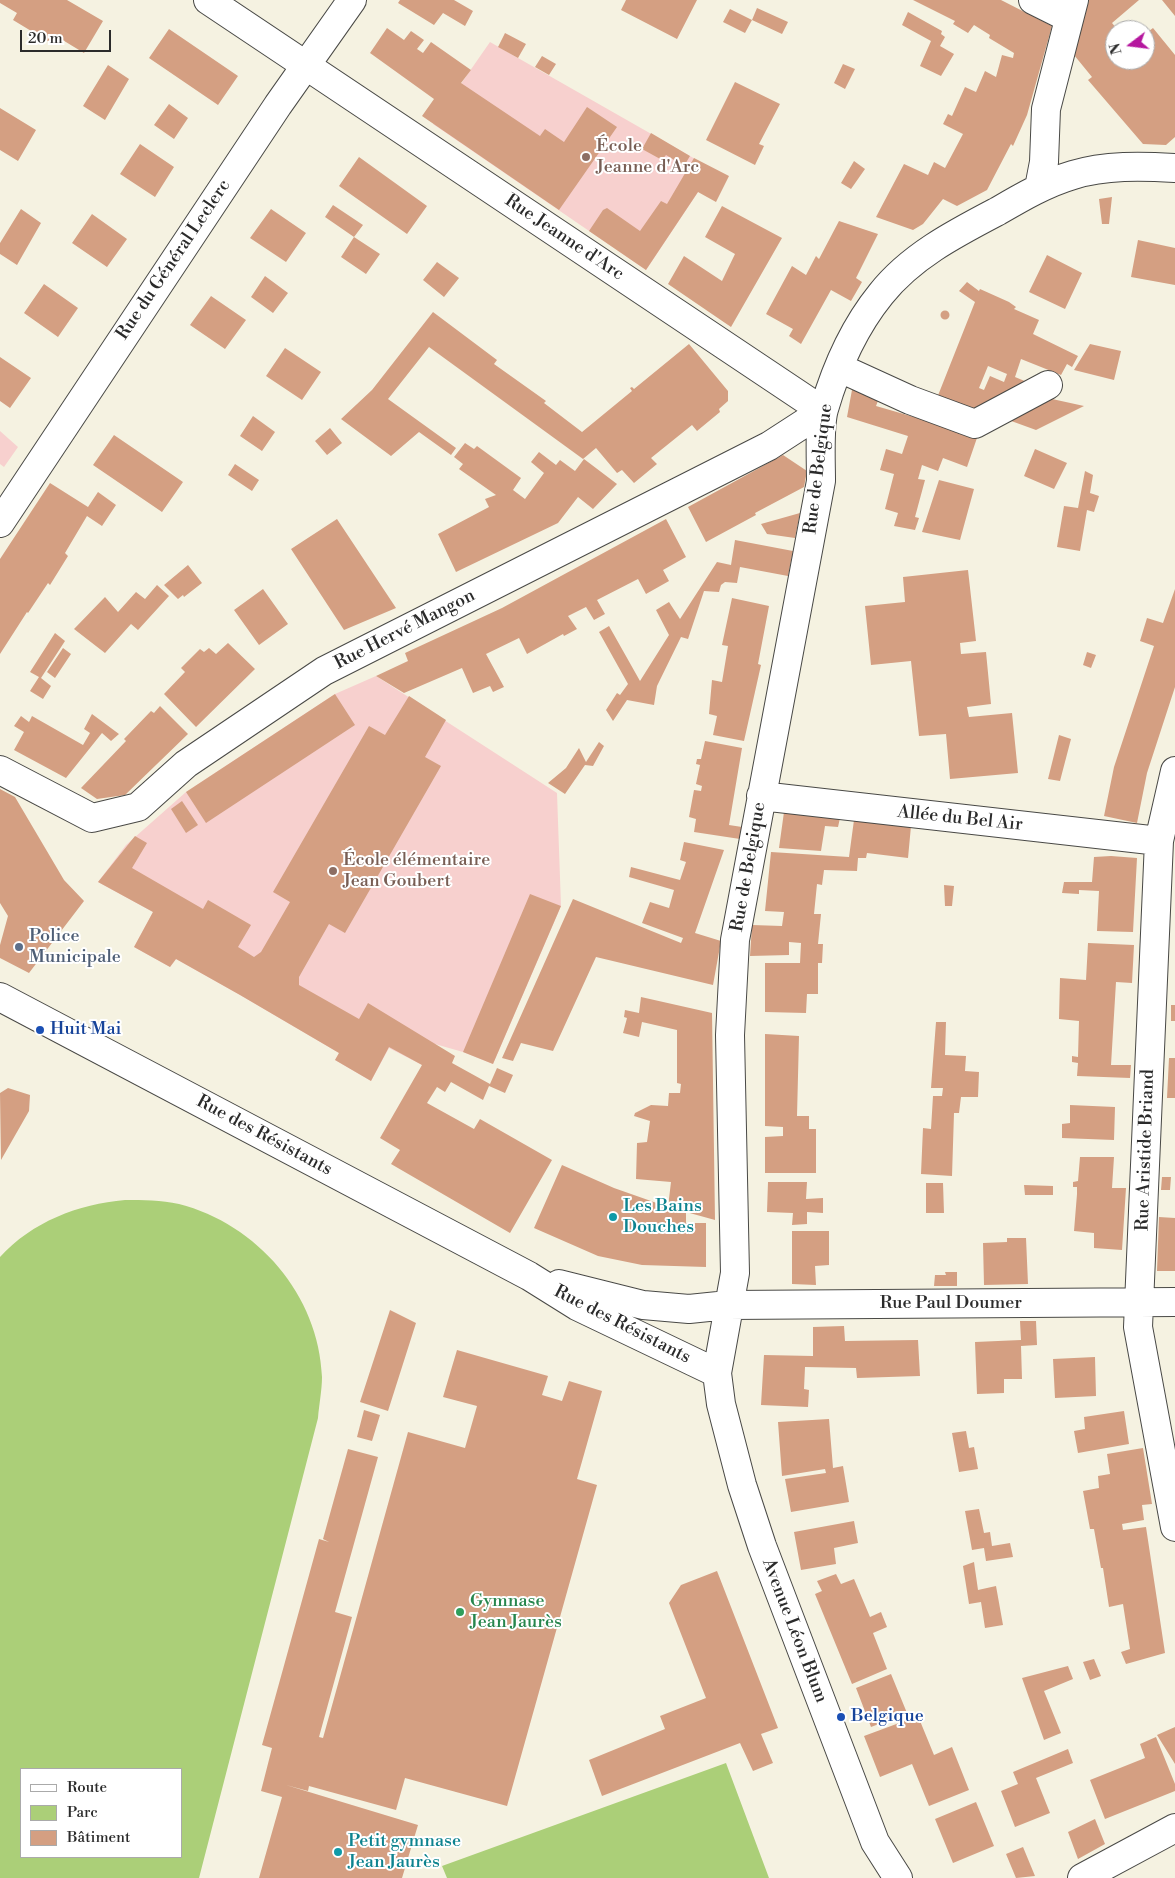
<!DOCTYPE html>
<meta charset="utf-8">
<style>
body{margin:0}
#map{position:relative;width:1175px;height:1878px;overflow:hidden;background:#f5f2e1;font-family:"Libre Bodoni",serif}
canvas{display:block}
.legend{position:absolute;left:20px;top:1768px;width:162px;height:90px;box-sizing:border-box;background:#fff;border:1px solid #aaa;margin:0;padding:6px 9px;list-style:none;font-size:15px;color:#2b2b2b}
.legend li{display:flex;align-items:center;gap:10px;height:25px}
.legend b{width:25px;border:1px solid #aaa}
.north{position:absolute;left:1105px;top:20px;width:50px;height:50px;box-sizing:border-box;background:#fff;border:1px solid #aaa;border-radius:50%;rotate:255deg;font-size:14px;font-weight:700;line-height:20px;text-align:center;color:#2b2b2b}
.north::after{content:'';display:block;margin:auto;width:18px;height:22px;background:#b5179e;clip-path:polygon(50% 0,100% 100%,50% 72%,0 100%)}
.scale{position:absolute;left:20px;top:30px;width:91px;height:22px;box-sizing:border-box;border:2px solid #2b2b2b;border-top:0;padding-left:6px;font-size:15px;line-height:18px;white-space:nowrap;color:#2b2b2b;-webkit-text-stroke:4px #fff;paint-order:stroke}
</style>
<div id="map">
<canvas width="1175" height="1878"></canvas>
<ul class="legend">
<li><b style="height:6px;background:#fff"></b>Route</li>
<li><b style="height:14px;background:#abcf78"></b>Parc</li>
<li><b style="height:14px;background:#d49f82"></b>Bâtiment</li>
</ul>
<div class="north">N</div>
<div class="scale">20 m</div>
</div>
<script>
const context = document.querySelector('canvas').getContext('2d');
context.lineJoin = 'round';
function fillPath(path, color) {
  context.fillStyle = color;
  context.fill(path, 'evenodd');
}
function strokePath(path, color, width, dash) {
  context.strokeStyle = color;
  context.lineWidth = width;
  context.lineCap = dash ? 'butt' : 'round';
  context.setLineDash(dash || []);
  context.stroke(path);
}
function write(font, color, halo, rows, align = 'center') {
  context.font = font + ' "Libre Bodoni",serif';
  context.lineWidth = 4;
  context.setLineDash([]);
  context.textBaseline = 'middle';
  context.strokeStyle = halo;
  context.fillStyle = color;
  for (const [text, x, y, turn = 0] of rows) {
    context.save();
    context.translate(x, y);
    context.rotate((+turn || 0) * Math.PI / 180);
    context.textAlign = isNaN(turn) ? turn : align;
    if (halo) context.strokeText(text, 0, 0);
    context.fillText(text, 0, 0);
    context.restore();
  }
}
fillPath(new Path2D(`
 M490,42L711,168L698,192L646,270L433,124Z
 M0,431L18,447L4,467L0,464Z
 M376,676L557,793L561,906L493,1064L463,1052L435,1044L422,1065L389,1048L371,1081L335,1060L339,1053L240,995L176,959L170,967L134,947L153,912L98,882L126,845L186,792L335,694Z`), '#f7d0ce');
fillPath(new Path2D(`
 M125,1200C143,1200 161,1200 179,1204C257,1224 319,1295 322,1377C322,1390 319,1405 318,1418L199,1878H0V1257C32,1222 78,1204 125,1200ZM181,1769V1857H21V1769Z
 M726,1763L769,1878H447L442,1866Z`), '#abcf78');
fillPath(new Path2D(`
 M0,0H67L103,21L84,53L56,36L51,43L13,20L17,13L0,3Z
 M400,0H454L473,11L465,26L443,13L434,25L398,3Z
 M626,0H697L677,39L621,10Z
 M913,0H1001L1052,26L1027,115L1013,146L1011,144L987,190L957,206L943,199L923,224L913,230L876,217L904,164L928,175L934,162L945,168L963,134L943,124L948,114L952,116L965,87L976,92L985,71L996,77L1002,55L1013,58L1014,53L989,38L990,35L974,25L968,33L953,24L955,21Z
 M1089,0H1139L1112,23L1118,30H1115V60H1145V34L1153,28L1175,55V137L1166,145L1143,144L1088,80L1092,77L1074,55Z
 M1162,0H1175V16Z
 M757,8L788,22L782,34L752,20Z
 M730,9L752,20L745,33L723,22Z
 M908,12L942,31L941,34L945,37L940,46L954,54L941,76L920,66L931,41L902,25Z
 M387,28L404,40L411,31L424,40L417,49L423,53L431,42L471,70L461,83L540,136L545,129L564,142L587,107L617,127L559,210L422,116L434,99L370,53Z
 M169,29L238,76L218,105L149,58Z
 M505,33L526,44L518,58L498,47Z
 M542,56L556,64L549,75L535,67Z
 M843,64L855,69L845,89L834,83Z
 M108,65L129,79L105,120L83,106Z
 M735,82L780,104L759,144L764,146L755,165L706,140Z
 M169,104L188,118L174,139L154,125Z
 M0,108L36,130L18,161L0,150Z
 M651,133L690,156L684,166L666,155L662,160L642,149Z
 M140,144L174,167L155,197L120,174Z
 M359,157L427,206L407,234L339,186Z
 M694,158L729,176L716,202L698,192L646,270L589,231L603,210L607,208L640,231L661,201L667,204Z
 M854,161L865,169L851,189L841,183Z
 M1112,197L1109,224H1102L1099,199Z
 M333,205L363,225L354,237L325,217Z
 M722,206L782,238L731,327L668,284L684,256L722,281L735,254L705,237Z
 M21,209L41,223L17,265L0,254V243Z
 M271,209L306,233L286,262L250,238Z
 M92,214L127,239L107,267L72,243Z
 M839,221L878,234L856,278L862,282L851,301L831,290L801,344L789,336L793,329L766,314L792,266L806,275L816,256L819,259Z
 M354,237L380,254L366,274L341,257Z
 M1138,240L1175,248V285L1131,277Z
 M1047,255L1082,273L1065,309L1029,292Z
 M437,262L459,278L444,297L423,280Z
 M265,276L288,293L273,313L251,297Z
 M967,282L979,291L980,289L1009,302L1016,307L1014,309L1039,320L1033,334L1078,356L1072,367L1067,364L1061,375L1021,359L1015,377L1027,382L979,416L935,403L975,302L959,291ZM988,366L1007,374L1004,382L990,376L984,390L979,388Z
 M44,284L78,308L58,337L24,313Z
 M211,296L246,320L225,349L190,325Z
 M940.5 315a4.5 4.5 0 1 1 9 0a4.5 4.5 0 1 1-9 0Z
 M433,312L497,360L494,364L546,401L544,403L582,432L632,391L630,388L632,387L634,389L689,344L728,391V401L719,409L720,412L697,431L692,425L651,458L657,464L634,483L622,470L617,473L596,448L583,459L429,347L388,399L456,448L451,455L419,432L391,456L341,419L372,390Z
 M1090,344L1121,351L1114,380L1074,370Z
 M285,348L321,372L302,400L266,376Z
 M0,357L31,378L10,408L0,401Z
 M854,379L881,393L876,406L914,417L916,411L978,435L967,467L943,458L938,471L922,465L918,479L925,480L915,517L919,518L915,530L894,526L898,513L885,509L894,474L880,470L886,449L902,454L908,436L847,417Z
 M1043,397L1084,406L1036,430L1003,418Z
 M253,416L275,432L262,451L240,436Z
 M330,428L342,443L327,455L315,441Z
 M114,435L183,482L162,512L93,465Z
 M465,443L474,449L477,446L521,478L513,490L525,499L544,473L531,462L539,452L556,465L560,460L575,471L584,459L617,484L593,509L578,497L558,523L456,572L438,534L489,507L485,499L496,495L459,469L463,464L454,457Z
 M1035,449L1067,463L1054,489L1024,476Z
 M783,455L807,471L804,487L755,513L756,515L706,542L688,507Z
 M235,464L259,480L252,491L228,475Z
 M1085,471L1093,475L1090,493L1099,496L1094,512L1087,510L1080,551L1057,547L1064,506L1078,508Z
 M939,480L974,489L960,540L922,532Z
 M50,483L88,507L98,492L116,505L102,526L87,516L65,553L68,556L50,585L48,583L28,613L27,612L0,654V559Z
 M800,513L795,538L767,534L761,524Z
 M337,519L396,608L344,630L291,549Z
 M666,519L686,557L663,570L669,581L646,594L638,579L597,600L605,614L594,620L586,607L568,616L577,629L564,636L563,634L527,654L519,638L486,654L504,687L493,692L490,686L473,693L462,668L404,693L376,676L408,661L405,653L502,608Z
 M735,540L793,551L788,576L740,567L737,583L725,582L721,585L719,592L704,591L688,639L681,637L657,686L654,705L627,700L613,721L606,710L617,693L620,695L628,684L599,632L609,626L640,681L669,635L656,610L669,602L680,619L717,562L731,565Z
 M188,565L202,583L184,597L183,595L178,599L164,585Z
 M968,570L976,641L960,643L961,654L986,652L991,704L967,707L969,717L1012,713L1018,773L950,779L946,734L919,736L911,661L871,665L865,606L905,602L903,577Z
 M157,585L169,596L138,630L131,624L105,653L74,629L105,597L118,612L136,592L145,599Z
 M263,589L288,624L259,645L234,610Z
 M1175,589V687L1147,773L1137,823L1104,816L1114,767L1154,646L1140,641L1147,618L1163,623Z
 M732,598L769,606L758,664L761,665L744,741L713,735L717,716L709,714L712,680L722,682L728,646L722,645Z
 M55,633L65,641L41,678L51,686L43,699L30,691L39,677L30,672Z
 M228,643L255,669L196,727L164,694L185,672L181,668L200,649L204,652L209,648L216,654Z
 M63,648L71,654L55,678L47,672Z
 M1087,652L1096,655L1091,668L1083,665Z
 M335,694L355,725L206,823L186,792Z
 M409,696L446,720L425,757L441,766L345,933L329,924L299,977V985L359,1019L368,1003L455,1056L452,1063L490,1084L497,1068L513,1075L505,1093L489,1086L483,1100L451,1082L445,1092L437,1087L427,1103L474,1129L480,1119L552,1160L510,1233L391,1164L400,1150L380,1138L422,1065L389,1047L371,1081L335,1060L339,1053L240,995L176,959L170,967L134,947L153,912L98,882L135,836L147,843L132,868L203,909L208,900L251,925L238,947L254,957L261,952L290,902L273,892L369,726L385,735Z
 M160,706L188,734L125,795L97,799L81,788L126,741L124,739L151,711L154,713Z
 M92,714L119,734L111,741L102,733L66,778L14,750L24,732L14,726L21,716L29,722L32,716L83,745L90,733L84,729Z
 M1059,735L1071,739L1060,781L1048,779Z
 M705,741L742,748L729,825L742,827L740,839L694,832L696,819L689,817L694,790L701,791L702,786L696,784L700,765L696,764L697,759H701Z
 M599,742L604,746L593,766L585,765L565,794L548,783L566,768L579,748L586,762Z
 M0,789L15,797L64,880L84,901L29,973L0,958V945L8,916L0,903Z
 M182,801L198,825L186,833L171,809Z
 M784,812L840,818L838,827L825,826L821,851L779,848Z
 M854,820L911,826L908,858L867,853L866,858H858L857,871L824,870L822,885L817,884L814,914H821L818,944H823L822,963H818V994H807L806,1013L765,1012V963H800L801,943L789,942V955L750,956L752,925L782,926L784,912L765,911L771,852L849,857Z
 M684,842L724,850L695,933L721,941L713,985L596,957L553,1051L521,1043L513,1061L502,1058L573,899L681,943L683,938L642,923L650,902L669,908L674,890L629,877L631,867L680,880L686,862L680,860Z
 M1111,856L1137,858L1133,932L1097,931L1099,891L1079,890V894L1062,893L1064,882H1092L1094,857Z
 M944,885L954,886L952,906H945Z
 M530,894L561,906L493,1064L463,1052Z
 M1088,943L1134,945L1132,983L1116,982L1111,1065H1131L1130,1078L1077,1076L1078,1063L1072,1062V1056L1078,1057L1079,1021L1059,1019L1060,978L1086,980Z
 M641,997L712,1013L715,1220L686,1212V1223H706V1267L642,1265L598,1256L534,1228L562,1165L614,1188L668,1207L671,1182L636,1179L637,1143L647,1142L650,1121L634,1116L635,1113L651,1105L668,1106L669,1093H680L681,1084L677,1083V1030L642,1022L639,1037L623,1033L627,1018L624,1017L625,1010L639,1013Z
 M1171,1005H1175V1021H1171Z
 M936,1022H946L945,1055L966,1056L965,1071L979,1072L978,1097H961L959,1113H954L952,1176L921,1174L923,1128L931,1129L933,1096H942L943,1088H931Z
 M765,1034L799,1036L797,1116H809V1129H816V1173H765V1137L783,1136V1127L765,1126Z
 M1169,1058H1175V1098H1167Z
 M8,1088L30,1095L29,1111L1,1160L0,1093Z
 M1070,1105L1115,1107L1114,1140L1062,1138V1124L1070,1123Z
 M1080,1157H1114L1112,1188H1126L1122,1250L1094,1248V1233L1074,1231L1077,1194V1187H1073V1182L1078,1181Z
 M1162,1177H1171L1170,1190H1161Z
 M768,1182H807L806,1199L823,1198V1213L807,1212V1224L792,1225L793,1213L767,1212Z
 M926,1183H943L944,1213H926Z
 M1024,1185L1053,1186V1195H1025Z
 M1159,1217L1175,1218V1271H1157Z
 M792,1231H829V1265L815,1266L816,1285L792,1284Z
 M1007,1238H1026L1028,1284L984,1285L983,1243L1007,1242Z
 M945,1272H957V1286H934L935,1275H946Z
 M390,1310L416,1323L388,1411L360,1402Z
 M1020,1321H1036L1037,1345L1021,1346L1022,1379H1004V1393L977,1394L975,1342L1021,1340Z
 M844,1326L845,1341L918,1340L920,1376L857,1378L856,1368L805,1367L804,1389L809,1390L808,1407L761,1405L764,1355L813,1356V1327Z
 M457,1350L548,1376L542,1395L562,1401L569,1381L602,1391L577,1479L597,1485L507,1806L405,1778L396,1810L309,1786L308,1791L286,1785L418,1825L402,1878H259L282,1797L261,1791L272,1748L262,1745L319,1539L329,1542L323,1539L348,1449L378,1457L335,1612L352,1617L319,1737L323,1738L408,1432L465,1448L477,1406L443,1397Z
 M1095,1357L1096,1396L1055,1398L1053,1359Z
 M364,1410L380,1415L372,1441L357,1437Z
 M1124,1411L1129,1444L1078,1453L1074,1431L1085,1429L1084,1417Z
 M829,1419L833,1468L843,1466L849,1502L791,1512L785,1479L826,1473L825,1469L782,1476L778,1422Z
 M966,1431L969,1448L974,1447L978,1469L959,1472L952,1433Z
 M1143,1448L1152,1504L1142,1505L1144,1520L1122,1524L1123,1530L1146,1527L1165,1653L1126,1664L1121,1652L1130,1649L1123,1604L1109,1607L1103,1568H1101L1094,1529H1090L1083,1491L1099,1488L1098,1476L1110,1474L1107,1454Z
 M979,1509L984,1533L990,1532L992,1546L1010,1543L1013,1557L986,1561L984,1548L972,1550L965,1511Z
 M854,1521L858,1543L834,1548L836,1564L801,1570L794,1532Z
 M974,1562L978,1590L996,1586L1003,1625L985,1628L981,1602L969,1604L963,1566Z
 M717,1571L778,1728L761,1734L773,1763L753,1771L740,1743L602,1796L589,1760L665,1729L660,1716L706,1698L669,1603L681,1585Z
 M836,1574L841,1584L854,1579L870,1617L881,1612L887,1627L873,1633L887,1669L852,1684L815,1594L822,1591L817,1581Z
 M1094,1659L1101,1676L1090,1680L1083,1662Z
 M1068,1666L1073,1679L1044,1691L1061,1733L1044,1740L1022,1678Z
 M891,1674L907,1713L871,1727L856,1688Z
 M918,1716L934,1755L952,1747L969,1790L929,1806L912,1764L880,1777L864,1736Z
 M1175,1727V1764L1157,1735Z
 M1156,1737L1175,1784V1791L1105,1819L1090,1780L1145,1758L1140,1744Z
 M1068,1749L1073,1763L1036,1778L1050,1813L1015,1827L1001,1791L1018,1784L1013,1772Z
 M976,1802L994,1846L953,1863L935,1819Z
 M1095,1819L1105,1844L1078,1859L1068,1832Z
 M1023,1847L1035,1876L1016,1878L1006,1854Z`), '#d49f82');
const minor = new Path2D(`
 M1033,0L1069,18
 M1039,188L1044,162L1046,109L1074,0
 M840,368L910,400L975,424L1048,385
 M0,523L278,105L352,0
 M0,770L92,818L138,807L186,764L324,671L769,446L823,411L208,0
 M1175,771L1159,841L1138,1327L1175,1527
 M761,796L1159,841
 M0,997L529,1276L577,1306L717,1373
 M559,1284L643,1305L689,1309L728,1305L1175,1302
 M898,1878L875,1842L762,1546L742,1485L721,1404L717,1373L735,1273L730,1035L735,940L821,481C821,461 819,426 824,409C836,368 855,326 881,294C911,256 956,233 998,211C1022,197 1046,183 1073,175C1105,165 1142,166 1175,168
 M1082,1878L1175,1828`);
strokePath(minor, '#494946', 30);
strokePath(minor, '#fff', 28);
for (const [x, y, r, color] of [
 [586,157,5,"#8d6e63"],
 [333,871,5,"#8d6e63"],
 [19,947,5,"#5c6f8a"],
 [40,1030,5,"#1a4fb4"],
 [613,1217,5,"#0f9aa8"],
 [460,1612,5,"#2e9e5b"],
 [841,1717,5,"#1a4fb4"],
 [338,1852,5,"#0f9aa8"]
]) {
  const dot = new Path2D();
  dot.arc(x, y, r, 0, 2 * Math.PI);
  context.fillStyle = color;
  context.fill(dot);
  strokePath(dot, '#fff', 2);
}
write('18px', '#785e54', '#fff', [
 ["École",596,147],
 ["Jeanne d'Arc",596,168],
 ["École élémentaire",343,861],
 ["Jean Goubert",343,882]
], 'left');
write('18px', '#2b2b2b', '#fff', [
 ["Rue Jeanne d'Arc",564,238,34],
 ["Rue du Général Leclerc",174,260,-56],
 ["Rue de Belgique",819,469,-83],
 ["Rue Hervé Mangon",405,630,-27],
 ["Allée du Bel Air",960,819,6],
 ["Rue de Belgique",749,867,-80],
 ["Rue des Résistants",264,1136,28],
 ["Rue Aristide Briand",1146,1150,-88],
 ["Rue Paul Doumer",951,1304],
 ["Rue des Résistants",622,1325,27],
 ["Avenue Léon Blum",794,1631,69]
]);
write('18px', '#4e5e75', '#fff', [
 ["Police",29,937],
 ["Municipale",29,958]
], 'left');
write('18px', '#164399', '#fff', [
 ["Huit Mai",50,1030],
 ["Belgique",851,1717]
], 'left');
write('18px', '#0d838f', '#fff', [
 ["Les Bains",623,1207],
 ["Douches",623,1228],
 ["Petit gymnase",348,1842],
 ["Jean Jaurès",348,1863]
], 'left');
write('18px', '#27864d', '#fff', [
 ["Gymnase",470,1602],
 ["Jean Jaurès",470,1623]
], 'left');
</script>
